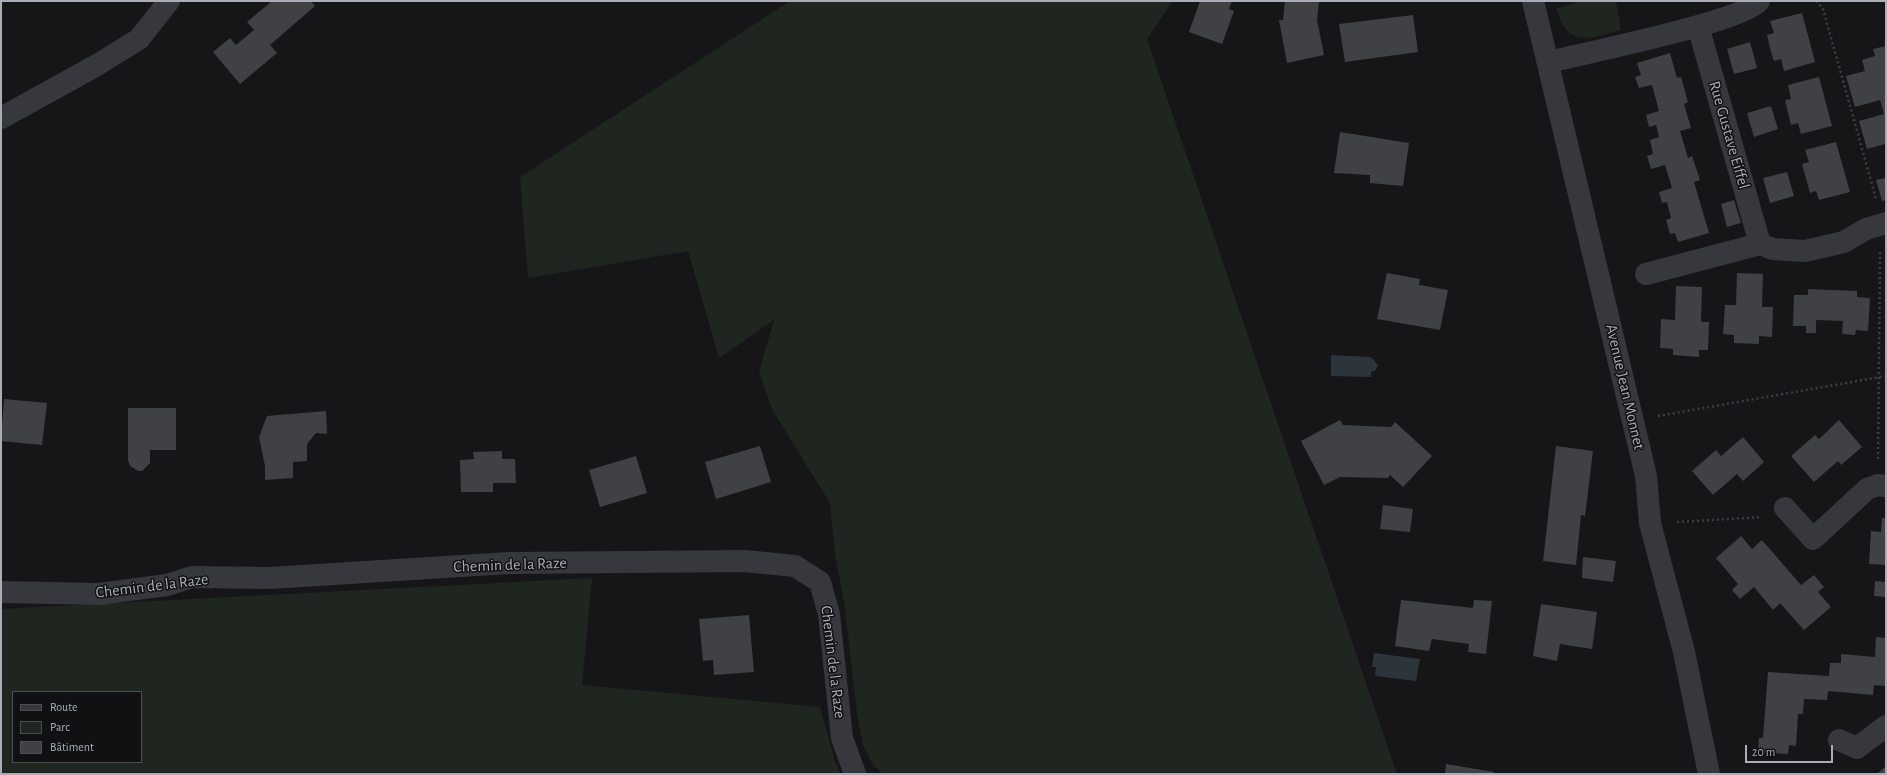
<!DOCTYPE html>
<meta charset="utf-8">
<style>
body{margin:0}
#map{position:relative;width:1887px;height:775px;overflow:hidden;background:#161618;font-family:"Alegreya Sans",sans-serif}
canvas{display:block}
.frame{position:absolute;inset:0;border:2px solid #a8adb8;pointer-events:none}
.legend{position:absolute;left:12px;top:691px;width:130px;height:72px;box-sizing:border-box;background:#111113;border:1px solid #4d4f55;margin:0;padding:5px 7px;list-style:none;font-size:12px;color:#a8adb8}
.legend li{display:flex;align-items:center;gap:8px;height:20px}
.legend b{width:20px;border:1px solid #4d4f55}
.scale{position:absolute;left:1745px;top:745px;width:88px;height:18px;box-sizing:border-box;border:2px solid #a8adb8;border-top:0;padding-left:5px;font-size:12px;line-height:14px;white-space:nowrap;color:#a8adb8;-webkit-text-stroke:3px #111113;paint-order:stroke}
</style>
<div id="map">
<canvas width="1887" height="775"></canvas>
<div class="frame"></div>
<ul class="legend">
<li><b style="height:5px;background:#37383d"></b>Route</li>
<li><b style="height:11px;background:#1e261f"></b>Parc</li>
<li><b style="height:11px;background:#404145"></b>Bâtiment</li>
</ul>
<div class="scale">20 m</div>
</div>
<script>
const context = document.querySelector('canvas').getContext('2d');
context.lineJoin = 'round';
function fillPath(path, color) {
  context.fillStyle = color;
  context.fill(path, 'evenodd');
}
function strokePath(path, color, width, dash) {
  context.strokeStyle = color;
  context.lineWidth = width;
  context.lineCap = dash ? 'butt' : 'round';
  context.setLineDash(dash || []);
  context.stroke(path);
}
function write(font, color, halo, rows, align = 'center') {
  context.font = font + ' "Alegreya Sans",sans-serif';
  context.lineWidth = 3;
  context.setLineDash([]);
  context.textBaseline = 'middle';
  context.strokeStyle = halo;
  context.fillStyle = color;
  for (const [text, x, y, turn = 0] of rows) {
    context.save();
    context.translate(x, y);
    context.rotate((+turn || 0) * Math.PI / 180);
    context.textAlign = isNaN(turn) ? turn : align;
    if (halo) context.strokeText(text, 0, 0);
    context.fillText(text, 0, 0);
    context.restore();
  }
}
fillPath(new Path2D(`
 M790,1H1173L1147,39L1397,774H883L873,765L863,745L857,714L845,608L835,554L830,503L773,411L759,372L774,320L719,358L688,251L528,278L520,177Z
 M1575,1H1616L1621,30C1604,34 1578,46 1565,28C1561,23 1559,14 1556,8L1576,3Z
 M592,578L582,685L820,707L835,761L841,774H1V609ZM13,692H141V762H13Z`), '#1e261f');
fillPath(new Path2D(`
 M1331,355L1371,357L1378,365L1376,370L1371,372V377L1331,376Z
 M1374,653L1420,659L1416,681L1375,676L1376,667H1372Z`), '#2c353c');
fillPath(new Path2D(`
 M272,1H311L315,6L270,45L277,53L240,84L213,52L230,38L236,45L254,30L247,22Z
 M1200,1H1232L1229,9L1234,11L1222,44L1189,32Z
 M1285,1H1319L1317,20L1324,55L1287,63L1279,20H1283Z
 M1802,13L1815,62L1784,71L1781,59L1774,61L1770,48L1767,35L1774,33L1770,21Z
 M1413,15L1418,52L1345,62L1339,24Z
 M1750,42L1757,68L1734,74L1727,49Z
 M1886,46V147L1885,144L1867,149L1859,121L1884,114L1880,100L1855,107L1846,76L1865,71L1862,60L1875,56L1873,49Z
 M1670,53L1677,78L1681,77L1688,102L1684,104L1691,128L1680,131L1688,158L1692,156L1700,180L1694,182L1709,233L1678,242L1675,233L1670,234L1666,220L1671,218L1667,202L1662,203L1659,192L1672,188L1665,165L1651,169L1647,156L1653,154L1650,140L1659,137L1656,125L1649,127L1646,115L1659,111L1652,85L1639,88L1635,77L1641,75L1637,63Z
 M1819,77L1832,126L1801,134L1798,123L1791,125L1785,100L1791,99L1788,85Z
 M1771,106L1778,129L1754,137L1747,113Z
 M1340,132L1409,143L1403,186L1370,183V175L1334,173Z
 M1836,142L1850,192L1819,200L1816,191L1810,193L1802,164L1809,162L1805,150Z
 M1787,172L1794,196L1770,203L1763,178Z
 M1886,178V200L1882,201L1876,180Z
 M1734,200L1741,223L1727,227L1721,204Z
 M1387,273L1420,279L1419,285L1448,290L1440,330L1377,319Z
 M1737,273L1763,274L1762,307H1773L1772,337L1759,336V344L1734,343V335L1723,334L1725,305H1736Z
 M1676,286L1702,287L1701,322H1709L1708,350H1699V357L1673,355V349L1660,348L1661,319L1675,320Z
 M1808,289L1857,291V297L1870,298L1868,331L1856,330L1855,335L1842,334L1843,321L1816,320V333H1806V326H1793L1794,295H1808Z
 M4,399L47,403L42,445L1,441Z
 M128,408H176V450H150V463L142,471H138L130,466L128,460Z
 M326,411L327,434L316,433L307,444V461L293,462V478L265,480V466L259,437L267,416Z
 M1340,420L1343,425L1391,427L1395,422L1432,456L1403,487L1390,475L1388,478L1340,477L1324,485L1301,441Z
 M1839,420L1862,447L1841,465L1838,461L1814,482L1791,456L1815,435L1819,439Z
 M1743,437L1764,462L1743,481L1737,474L1713,495L1692,471L1716,450L1721,456Z
 M760,446L771,482L716,499L705,462Z
 M1556,446L1593,451L1585,516L1581,515L1576,565L1543,561Z
 M502,451V459H515L516,483H493V492H461L460,460L474,459L473,452Z
 M636,456L647,493L600,507L589,470Z
 M1383,505L1413,509L1410,532L1380,529Z
 M1882,518H1886V565L1869,564L1871,531L1881,532Z
 M1741,536L1752,549L1762,540L1801,585L1814,575L1824,587L1818,592L1831,607L1804,630L1780,603L1773,610L1754,587L1740,599L1732,590L1738,584L1716,558Z
 M1583,557L1616,561L1613,582L1582,578Z
 M1875,581L1886,582V597L1874,596Z
 M1401,600L1473,608L1474,600L1492,601L1486,654L1468,652L1469,644L1432,639L1429,651L1395,646Z
 M1541,604L1597,612L1592,649L1560,644L1557,661L1533,656Z
 M749,615L754,672L714,675L713,660L703,661L699,619Z
 M1876,637L1886,638V686L1874,685L1873,695L1828,691L1827,700L1804,699L1803,714H1798L1796,746L1789,745L1788,754L1758,752L1759,738H1763L1768,672L1829,676L1830,663H1841V654L1875,657Z
 M1446,764L1494,772V774H1445Z
 M1886,766V774H1877Z`), '#404145');
strokePath(new Path2D(`
 M1816,1L1823,9L1876,199
 M1658,416L1886,376
 M1878,459L1880,252
 M1677,522L1762,517`), '#3d3f44', 2.5, [2, 3]);
strokePath(new Path2D(`
 M1533,1L1646,476L1650,523L1684,652L1709,774
 M1698,26L1760,244
 M1549,62C1584,53 1742,22 1759,1
 M1,118L97,65L139,39L169,1
 M1646,274L1760,244L1773,249L1805,251L1844,242L1866,229L1886,223
 M1785,508L1813,539L1867,489L1878,485L1886,486
 M1,592L99,594L167,585L192,577L270,578L509,563L745,561L795,566L820,582L829,614L842,738L855,774
 M1839,740L1857,748L1886,726`), '#37383d', 22);
write('16px', '#a8adb8', '#111113', [
 ["Rue Gustave Eiffel",1729,135,74],
 ["Avenue Jean Monnet",1625,387,77],
 ["Chemin de la Raze",510,565,-2],
 ["Chemin de la Raze",152,586,-7],
 ["Chemin de la Raze",833,662,83]
]);
</script>
